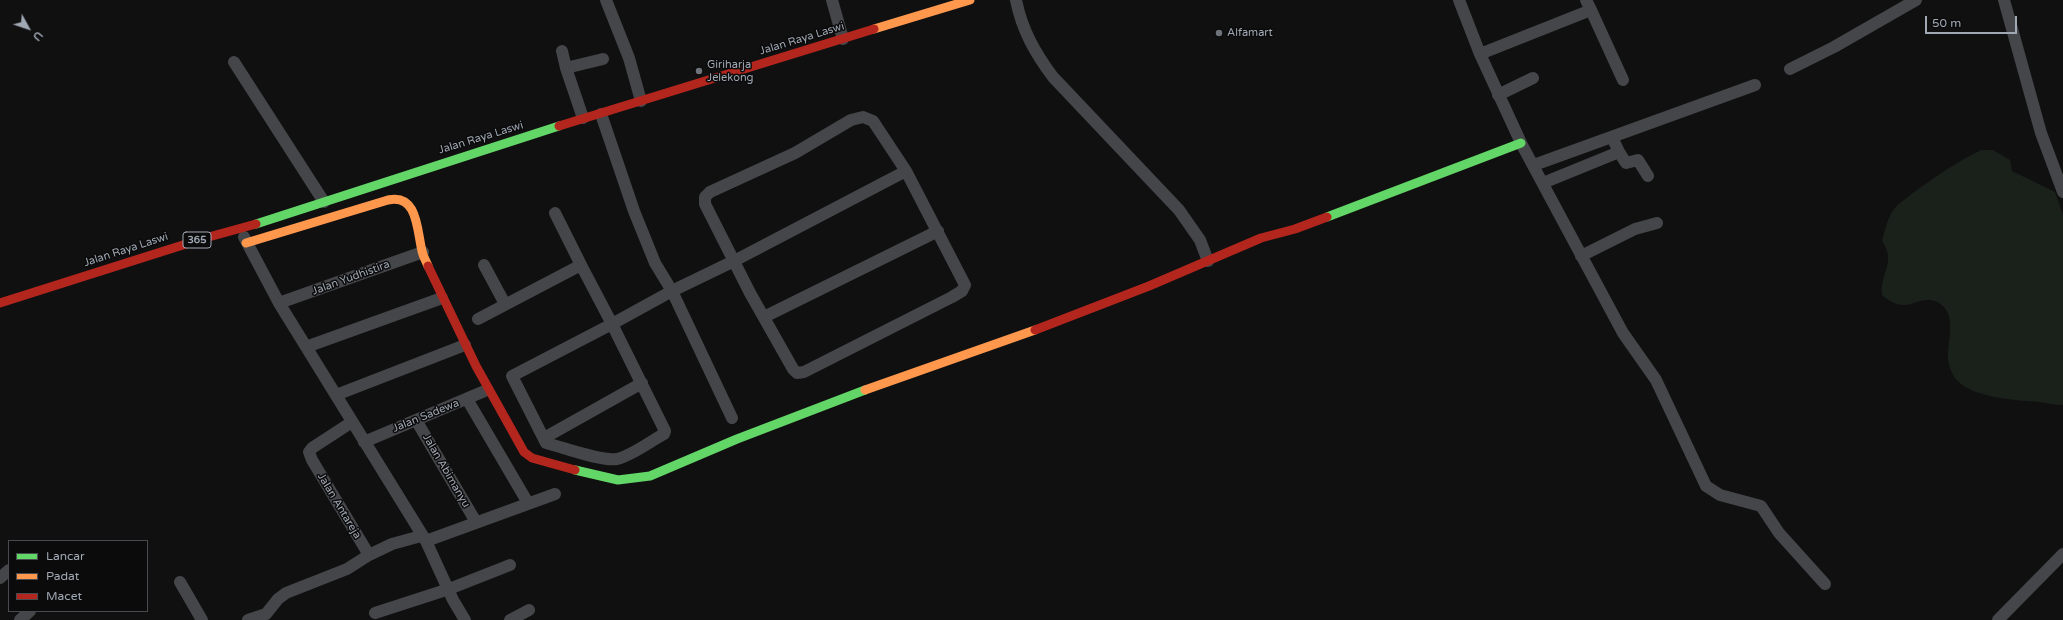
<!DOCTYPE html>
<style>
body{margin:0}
#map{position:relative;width:2063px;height:620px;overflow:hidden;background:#101011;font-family:"Varela Round",sans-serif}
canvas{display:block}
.legend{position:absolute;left:8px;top:540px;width:140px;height:72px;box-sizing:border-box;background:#0b0b0c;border:1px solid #474a4f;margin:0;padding:5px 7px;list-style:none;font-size:12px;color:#a0a8b3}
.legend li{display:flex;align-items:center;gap:8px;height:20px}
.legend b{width:20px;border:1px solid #474a4f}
.north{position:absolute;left:8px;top:8px;width:40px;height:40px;-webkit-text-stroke:3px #0b0b0c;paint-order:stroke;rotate:130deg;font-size:11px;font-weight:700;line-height:16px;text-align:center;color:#a0a8b3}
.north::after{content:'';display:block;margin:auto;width:14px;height:18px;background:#a0a8b3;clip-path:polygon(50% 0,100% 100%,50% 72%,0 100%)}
.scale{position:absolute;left:1925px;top:16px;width:92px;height:18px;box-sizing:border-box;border:2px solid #a0a8b3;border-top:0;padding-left:5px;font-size:12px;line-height:14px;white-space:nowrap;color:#a0a8b3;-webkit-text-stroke:3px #0b0b0c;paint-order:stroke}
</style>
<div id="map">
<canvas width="2063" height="620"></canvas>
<ul class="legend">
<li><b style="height:5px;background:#63d668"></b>Lancar</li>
<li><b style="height:5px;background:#ff974d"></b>Padat</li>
<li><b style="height:5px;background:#b3261e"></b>Macet</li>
</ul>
<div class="north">U</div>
<div class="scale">50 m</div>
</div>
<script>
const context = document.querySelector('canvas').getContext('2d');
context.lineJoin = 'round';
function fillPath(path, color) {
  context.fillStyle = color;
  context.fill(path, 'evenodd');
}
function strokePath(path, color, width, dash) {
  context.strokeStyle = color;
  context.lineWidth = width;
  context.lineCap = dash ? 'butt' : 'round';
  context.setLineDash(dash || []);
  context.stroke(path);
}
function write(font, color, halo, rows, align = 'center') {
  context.font = font + ' "Varela Round",sans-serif';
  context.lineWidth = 3;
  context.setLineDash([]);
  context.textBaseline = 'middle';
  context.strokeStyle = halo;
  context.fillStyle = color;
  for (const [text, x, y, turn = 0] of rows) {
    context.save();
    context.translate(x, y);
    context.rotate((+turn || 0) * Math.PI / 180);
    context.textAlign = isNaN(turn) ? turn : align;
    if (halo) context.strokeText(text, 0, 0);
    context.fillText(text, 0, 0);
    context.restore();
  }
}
fillPath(new Path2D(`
 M1981,150H1993L2010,160L2012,171L2055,192L2063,215V405C2055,405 2047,403 2039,402C2016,400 1963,398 1952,373C1950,368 1948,362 1948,358C1947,341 1958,315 1939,303C1919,291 1909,319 1882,295C1880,271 1897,263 1882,241C1885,230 1887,219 1894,209C1900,202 1906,199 1913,193C1935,177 1956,162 1981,150Z`), '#1a211b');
strokePath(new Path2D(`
 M606,0L629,58L641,101
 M832,0L843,39
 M1016,0C1022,30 1035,53 1053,77L1179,210L1200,240L1208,261
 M1459,0L1480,54L1522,145L1623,333L1656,380L1706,486L1720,495L1761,506L1779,533L1825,584
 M2004,0L2041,133L2063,192
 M1591,10L1623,80
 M562,51L566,68
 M1480,54L1591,10L1586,0
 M234,62L324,202
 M1790,69L1834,47L1916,0
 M1498,95L1533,78
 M601,114L634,211L655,263L672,291L732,418
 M863,117L873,121L906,171L965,285L962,291L952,297L804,372L797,373L793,369L750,293L705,204V197L710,192L795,153L851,120Z
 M583,118L566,68L603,59
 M1619,152L1626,163L1638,160L1648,176
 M1534,165L1755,85
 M1543,183L1619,152L1612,137
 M555,213L581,265
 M244,237L279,303L426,541L453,600L465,620
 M1581,256L1635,229L1657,223
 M484,265L505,304
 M279,303L423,252
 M764,317L938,231
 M478,319L581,265L612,324L512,376L546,443C562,447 602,462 617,459C633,455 649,442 664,434L665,431L612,324L672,291L734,261L906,171
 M306,347L442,298
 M336,395L465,345
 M467,399L528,503
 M416,420L476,522
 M352,422L312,448L309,452L312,460L369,555L392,544L421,536
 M544,438L642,383
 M364,442L487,390
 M426,541L555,494
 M0,578L9,570
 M180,582L202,620
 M375,613L449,589L510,565
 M20,620L30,611
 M248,620L266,614L278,599L286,593L347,569L369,555
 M510,620L529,610
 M1998,620L2063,554`), '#454649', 12);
strokePath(new Path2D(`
 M1327,217L1521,143
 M256,224L559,126
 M575,470L618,480L650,476L737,439L865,390`), '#63d668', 9);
strokePath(new Path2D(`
 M874,29L970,0
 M246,243L388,200C418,193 417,231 422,251C423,256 426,261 428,266
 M865,390L1035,330`), '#ff974d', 9);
strokePath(new Path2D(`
 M559,126L874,29
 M428,266L476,366L524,452L532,458L575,470
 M0,303L205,238L256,224
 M1035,330L1149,286L1261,238L1295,229L1327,217`), '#b3261e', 9);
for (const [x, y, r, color] of [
 [1219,33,4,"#6e737a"],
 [699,71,4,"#6e737a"]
]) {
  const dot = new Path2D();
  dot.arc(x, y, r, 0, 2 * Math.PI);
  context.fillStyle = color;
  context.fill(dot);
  strokePath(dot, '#0b0b0c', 1.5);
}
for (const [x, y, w] of [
 [197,240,28]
]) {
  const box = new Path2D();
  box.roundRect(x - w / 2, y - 8, w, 16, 3);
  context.fillStyle = '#0b0b0c';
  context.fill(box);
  strokePath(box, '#a0a8b3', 1);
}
write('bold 10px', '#a0a8b3', null, [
 ["365",197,240]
]);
write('11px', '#a0a8b3', '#0b0b0c', [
 ["Alfamart",1227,33],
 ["Giriharja",707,65],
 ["Jelekong",707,78]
], 'left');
write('11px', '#a0a8b3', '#0b0b0c', [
 ["Jalan Raya Laswi",802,39,-17],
 ["Jalan Raya Laswi",481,138,-17],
 ["Jalan Raya Laswi",126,250,-18],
 ["Jalan Yudhistira",351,278,-20],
 ["Jalan Sadewa",426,416,-22],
 ["Jalan Abimanyu",446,471,60],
 ["Jalan Antareja",339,506,59]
]);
</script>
